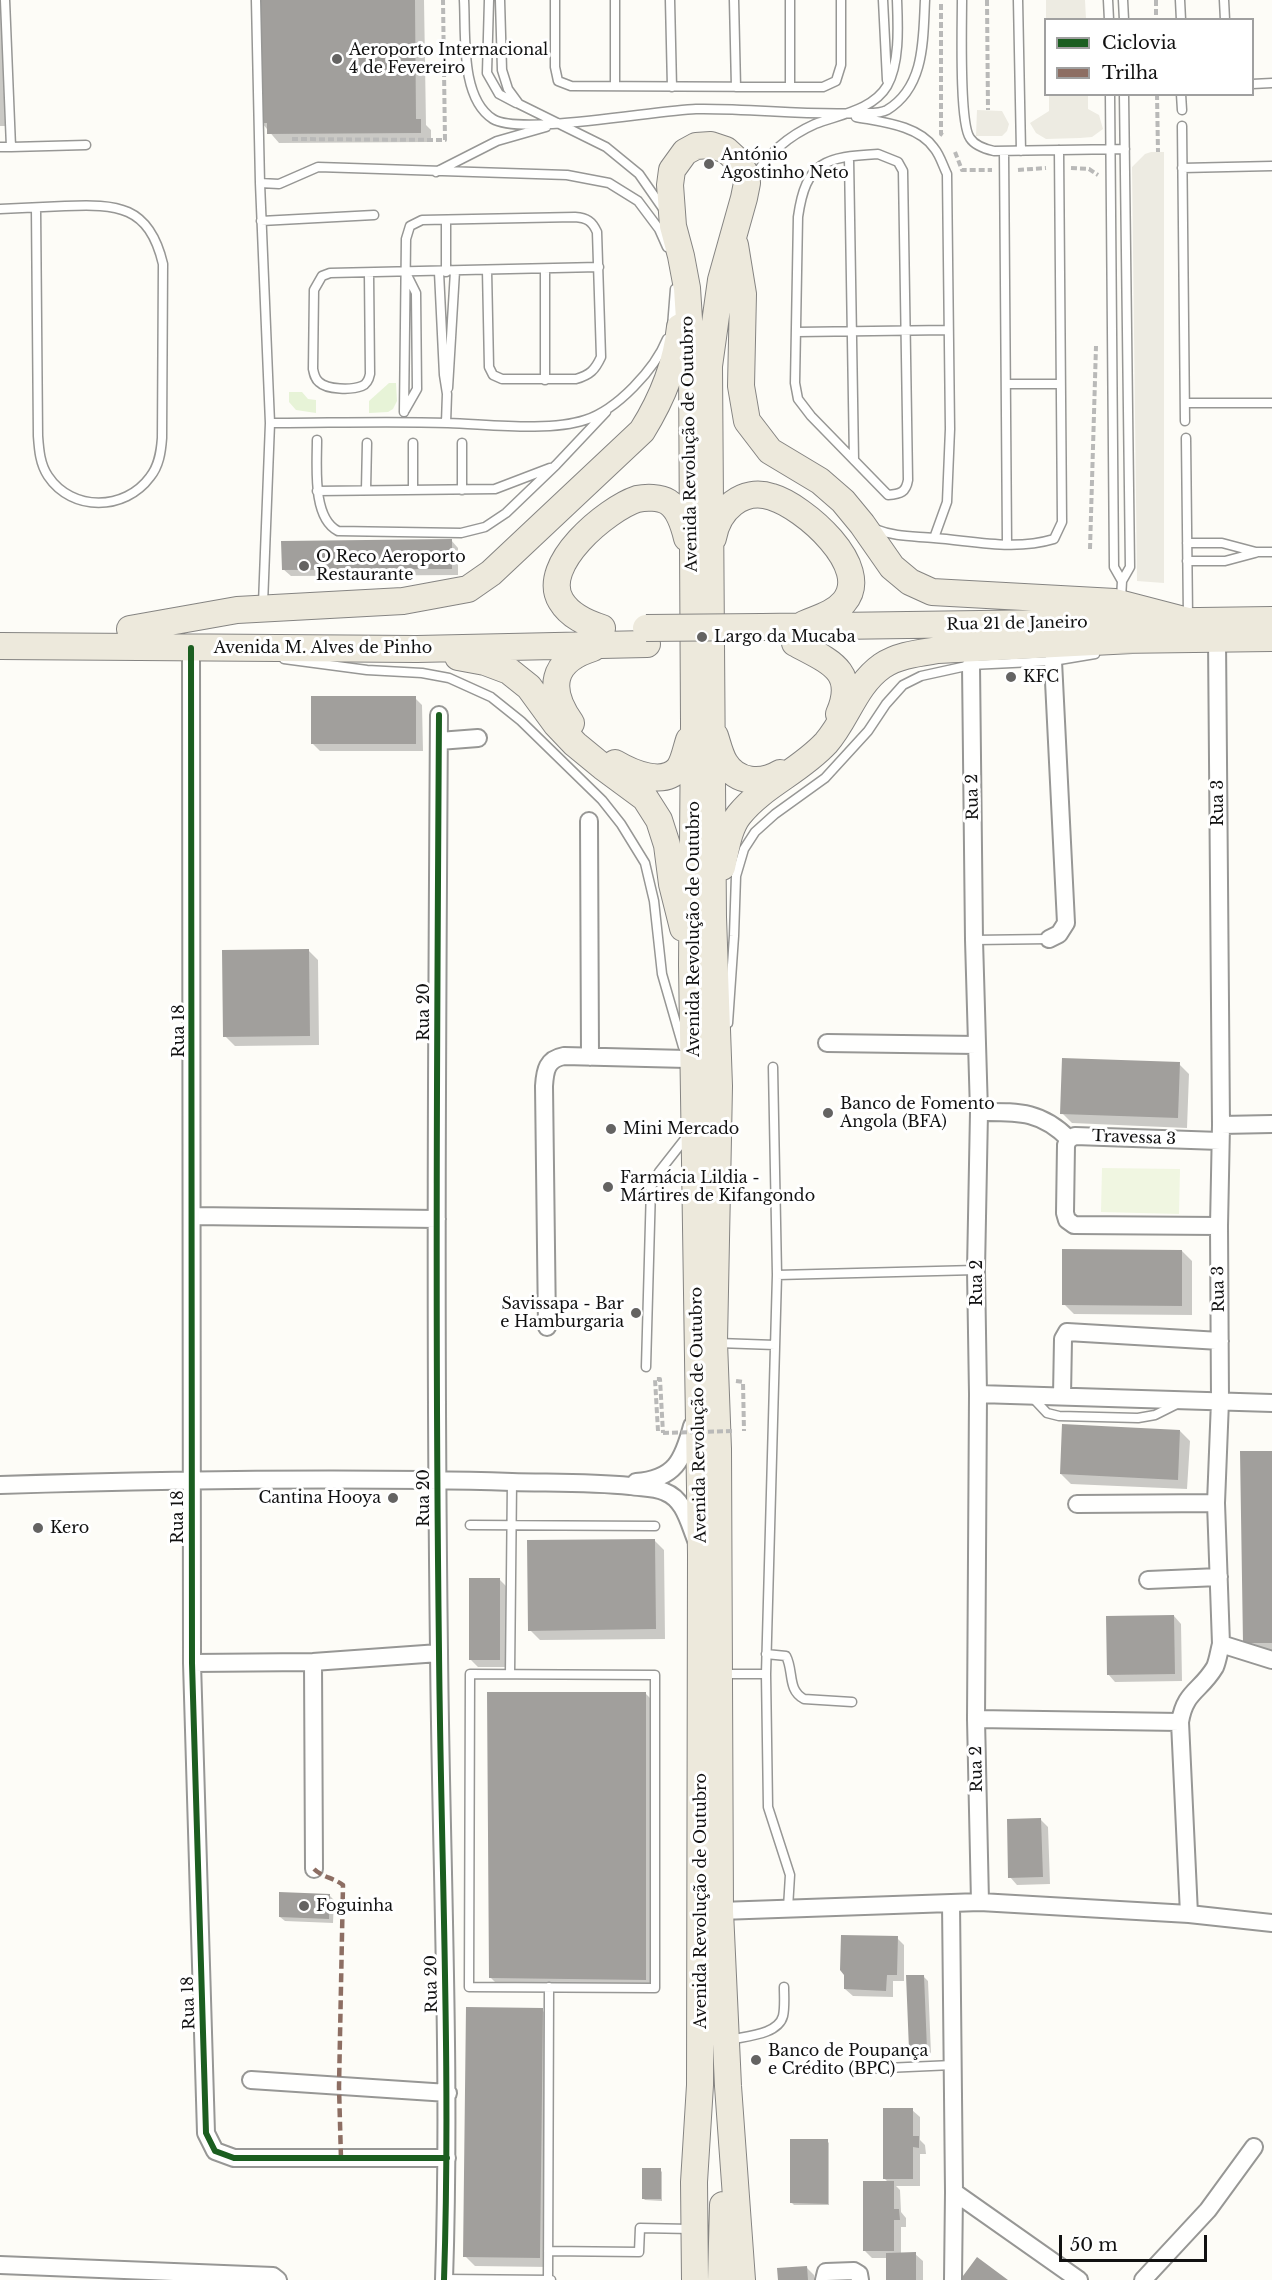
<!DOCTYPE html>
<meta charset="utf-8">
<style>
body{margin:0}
#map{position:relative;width:1272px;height:2280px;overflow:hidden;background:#fdfcf7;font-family:"Libre Baskerville",serif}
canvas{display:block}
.legend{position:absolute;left:1044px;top:18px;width:210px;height:78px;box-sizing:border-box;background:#fff;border:2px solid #a0a0a0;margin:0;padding:8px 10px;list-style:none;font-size:18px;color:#111}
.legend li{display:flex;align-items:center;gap:12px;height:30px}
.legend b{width:30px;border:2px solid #a0a0a0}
.scale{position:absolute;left:1059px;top:2235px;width:148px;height:27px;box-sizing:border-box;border:3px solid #111;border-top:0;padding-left:8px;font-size:18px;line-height:21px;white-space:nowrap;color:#111;-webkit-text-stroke:4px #fff;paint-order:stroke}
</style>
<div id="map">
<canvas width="1272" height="2280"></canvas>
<ul class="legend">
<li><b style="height:8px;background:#1b5e20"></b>Ciclovia</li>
<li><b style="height:8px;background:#8d6e63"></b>Trilha</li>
</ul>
<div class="scale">50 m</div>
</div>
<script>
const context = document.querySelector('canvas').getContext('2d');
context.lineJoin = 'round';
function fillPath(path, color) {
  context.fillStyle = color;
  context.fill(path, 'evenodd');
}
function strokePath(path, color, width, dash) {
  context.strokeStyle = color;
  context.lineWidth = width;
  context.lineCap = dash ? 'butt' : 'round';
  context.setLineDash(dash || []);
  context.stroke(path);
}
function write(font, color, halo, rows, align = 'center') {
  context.font = font + ' "Libre Baskerville",serif';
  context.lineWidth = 6;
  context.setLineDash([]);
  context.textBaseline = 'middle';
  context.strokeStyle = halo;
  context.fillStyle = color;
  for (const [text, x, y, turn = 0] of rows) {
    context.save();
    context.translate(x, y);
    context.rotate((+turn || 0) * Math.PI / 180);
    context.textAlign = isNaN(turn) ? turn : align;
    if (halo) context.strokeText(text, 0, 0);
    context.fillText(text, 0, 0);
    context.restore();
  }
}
fillPath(new Path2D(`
 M389,383H396L397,401L393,409L388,412L369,413V401Z
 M289,392H302L308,399L316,400V413L296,410L289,402Z`), '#e7f3d7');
fillPath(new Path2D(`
 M1102,1168L1180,1169L1179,1214L1101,1212Z`), '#f0f6e1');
fillPath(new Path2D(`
 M1046,0H1085L1086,19H1046Z
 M1049,95H1088V109L1099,115L1103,129L1092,137L1080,138L1046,139L1036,133L1030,123L1049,111Z
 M977,110L1002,111L1009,124L1007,131L1002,136H976Z
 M1151,152H1164V583L1137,581L1132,167L1145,154Z`), '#edebe2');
fillPath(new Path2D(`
 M259,0H424L426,125L431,130V142L279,143L261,122Z
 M0,11L4,15L5,126H0Z
 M451,540L458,548V575L291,576L283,569Z
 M415,698L422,705L423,751H320L312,743Z
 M308,950L318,960L319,1045L235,1046L225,1036Z
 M1179,1064L1189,1074L1187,1128L1072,1123L1062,1113Z
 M1182,1251L1192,1261V1315L1074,1314L1064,1304Z
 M1180,1431L1190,1441L1187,1489L1071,1484L1061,1474Z
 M1272,1452V1657L1260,1658L1245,1643Z
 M654,1540L664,1550L665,1639L540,1640L530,1630Z
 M500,1580L507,1587V1667H478L471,1660Z
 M1174,1616L1181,1624L1182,1681L1115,1682L1108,1674Z
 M645,1693L653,1701L652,1987L498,1985L490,1977Z
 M1041,1820L1048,1827L1050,1884L1017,1885L1010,1877Z
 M329,1895L334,1900L333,1923L285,1921L280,1917Z
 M897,1938L904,1945V1981H893V1997L853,1996L845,1989Z
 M923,1976L928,1981L931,2054H916L911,2050Z
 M542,2010L552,2020L550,2267L475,2266L465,2256Z
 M912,2110L920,2117V2140L925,2145L926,2154H920V2186H896L900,2190L901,2212L906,2218V2227H901V2254H915L923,2261V2280H887V2258H872L865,2251L889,2183L884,2178Z
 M827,2141L829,2143V2205H794L792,2203Z
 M660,2170L662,2172V2201L645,2200L643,2198Z
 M807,2268L814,2275V2280H779Z`), '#0003');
fillPath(new Path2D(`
 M258,0H415L416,119H421V133L267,134V123H260Z
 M452,539V569L282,570L281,541Z
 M311,696H416V744H311Z
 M309,949L310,1036L223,1037L222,950Z
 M1062,1058L1180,1062L1178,1118L1060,1114Z
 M1062,1249L1182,1250V1306L1062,1305Z
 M1062,1424L1180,1430L1178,1480L1060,1474Z
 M1240,1451H1272V1643H1243Z
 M655,1539L656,1629L528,1631L527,1540Z
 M469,1578H500V1660H469Z
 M1174,1615L1175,1674L1107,1675L1106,1616Z
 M487,1692H646V1980L489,1978Z
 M1041,1818L1043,1877L1008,1878L1007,1819Z
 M279,1892L330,1894L329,1919L279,1917Z
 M841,1935L898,1936L897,1975H887L886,1991L844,1989V1975L840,1970Z
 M906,1975H924L927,2049L909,2050Z
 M466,2007L543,2008L540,2258L463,2257Z
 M883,2108H913V2136H919V2148L913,2147V2179H883Z
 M790,2139H828V2204L790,2203Z
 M642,2168H661V2199H642Z
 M863,2181H894V2209H899L900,2220H894V2251H863Z
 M916,2252V2280H886V2253Z
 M977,2257L1008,2280H960Z
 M807,2266L808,2280H778L777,2268Z`), '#a19f9c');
const service = new Path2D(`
 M256,0L260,183L270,423L263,604
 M464,0C466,35 460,98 493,119C521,136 656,110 696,109C751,108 806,116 860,113C868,113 880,114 887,110C925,87 923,40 925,0
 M489,0L487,73L499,94L516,103
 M500,0L502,70L508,89L519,104L606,147L639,174L664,210
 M555,0V67L558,81L571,86L790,87H823L836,81L841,65V0
 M615,0V86
 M670,0L672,87
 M734,0L736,87
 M790,0V87
 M883,0L887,80
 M962,0C962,24 959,123 970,138C975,146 985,149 994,151L1125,149
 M1018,0L1021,151
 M1108,0L1109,20
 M1123,0L1124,20
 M1180,0L1181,20
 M1224,0L1225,20
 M1252,84L1272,83
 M1110,94L1114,567L1122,581L1121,599
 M1181,94L1182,110
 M856,117C881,122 918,125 934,148C940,155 943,166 947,174L950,429L947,502L934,538
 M1182,126L1185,421
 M0,147H11L5,0
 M11,147L86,145
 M1004,151L1007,544
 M878,154L898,162L903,171L908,480C906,492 901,494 888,495L811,416L798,399L795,383L798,217C806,161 825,157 878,154Z
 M849,158L854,460
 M1182,168L1272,166
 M436,172L497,141L546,127
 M754,179C765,155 790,135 815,124C838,115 873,110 887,86C900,63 898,26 897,0
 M260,183L279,184L318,167L567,175L609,183L638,201L659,229L667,247
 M0,209C22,208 43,207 65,206C117,204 149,205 163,264L162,438C161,452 159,466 150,477C125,511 72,512 48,476C40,464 39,450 38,436L36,208
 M446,220V272
 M261,221L374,215
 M545,269V380
 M439,272L444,375L447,394L446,423
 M369,274L370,374C369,379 367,384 362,386C352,390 327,390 319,382C315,379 314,374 313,369L314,290L322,276L330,273L599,267
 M672,327L675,289
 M797,332L948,330
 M1006,384H1060
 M448,388L455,271
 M1185,403H1272
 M405,410L417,389L416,293L406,273
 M404,412L406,239L410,226L422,220L575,217C587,218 592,221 597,232L601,357C595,370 590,375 576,379H502L493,375L489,367L487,270
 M270,423C329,423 389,421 448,423C486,424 549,432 585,420C617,410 655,369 667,339
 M1186,438L1188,617
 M317,440C317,466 312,518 338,531L461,533L485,527L506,513L556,465L606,412
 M462,443V490
 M366,490L367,443
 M413,490V443
 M317,491L495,489L550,468
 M875,529C895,537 913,536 934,538C974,541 1014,551 1054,539L1062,522L1059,150
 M1187,543H1222L1256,552H1272
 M1187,561H1225L1255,553
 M1122,581L1130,567L1124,94
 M284,659L367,670L422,673L449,678L491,697L521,721L602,800L621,824L645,863L654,901L662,974L683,1047
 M974,940L1049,939
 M728,1023L734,936L736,876L744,849L755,832L775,814L825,778L868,731L886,704L903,685L921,676L971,665L1053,661L1095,654
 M773,1067L777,1275L766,1674L768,1807L790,1875L788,1908
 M777,1275L976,1270
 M718,1343L775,1345
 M646,1367L651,1187L659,1172L688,1135
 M1031,1396L1047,1413L1059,1416L1138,1418L1155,1415L1179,1403
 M470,1525L655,1526
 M766,1654L786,1656C794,1671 787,1690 804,1699L852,1702
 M470,1674L655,1675V1988L469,1987Z
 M510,1674L512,1482
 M721,1674H766
 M729,2040C745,2036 778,2035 783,2016C785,2007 784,1996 784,1987
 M863,2069L953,2065
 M548,2251L639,2252L640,2228L691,2229
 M444,2279L551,2280
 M548,2280L549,1987`);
const minor = new Path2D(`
 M191,648L192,1663L206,2133L215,2151L234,2158H447
 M971,665L974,940L979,1112L976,1270L978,1394L976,1719L980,1902
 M439,715C437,1027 435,1339 439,1651C441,1861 451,2070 444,2280
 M439,741L478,738
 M589,821L590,1057
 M1049,939L1059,934L1066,923L1053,661
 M827,1043L977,1045
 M979,1112C1017,1112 1040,1110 1069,1139
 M1221,1125L1272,1124
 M193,1216L437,1219
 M1219,1226L1074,1225L1067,1220L1065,1213L1066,1145L1069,1139L1075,1136L1220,1141
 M547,1327L544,1086C545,1070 547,1059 564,1056L687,1059
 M978,1394L1272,1403
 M1062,1396L1063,1339L1067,1332L1220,1341
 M636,1482C675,1479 683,1460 692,1426
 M0,1485C171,1480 341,1477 512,1482C551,1483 591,1482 630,1486C642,1488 654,1487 665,1492C684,1499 689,1523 696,1540
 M1077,1504L1216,1503
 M1148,1580L1219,1577
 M1221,1644L1272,1660
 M313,1662L314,1869
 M192,1663L313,1662L439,1653
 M976,1719L1180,1722C1185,1691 1200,1692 1215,1667C1218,1660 1219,1651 1221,1644L1216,1503L1220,1401L1219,1226L1221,1125L1217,639
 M1180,1722L1189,1914
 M951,1903L954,2192L953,2280
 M720,1911L980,1902L1189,1914L1272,1923
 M251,2080L448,2093
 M954,2192L1079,2280
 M0,2265L273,2276L278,2280
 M824,2280L826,2272L854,2271L859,2274L860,2280
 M1143,2280L1208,2210L1254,2147`);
const primary = new Path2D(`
 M735,245L743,294L741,386L747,421L770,451L820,481L843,501L862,524L892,567L910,582L932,592L1115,602L1188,621
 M713,538C718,510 742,487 772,497C803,506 874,567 844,602C834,614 818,618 804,624
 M762,627L1272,620
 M602,628C586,623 570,616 561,601C539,565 607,509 637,499C646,497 660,497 668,502C679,509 684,526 687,538
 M130,629L237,610L403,601L468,589L491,573L642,431C662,399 676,365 680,327
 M1116,640L1272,638
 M795,643C828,661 858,670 839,714
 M0,646L417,649L647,644
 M458,657L485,662L509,671L529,687L556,724L575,744L603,767L645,798L659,820L667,845L672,884L683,928
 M571,723C547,689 551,661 593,648
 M715,736C718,745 720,755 725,763C737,783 762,784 780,773
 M615,763C632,773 664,787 679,768C684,761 686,749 689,740
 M722,867C726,850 728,829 739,815C763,785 799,772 826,743C847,719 855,685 882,666C898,655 919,653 938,650L1132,640
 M695,2280L694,2182L700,2085L701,1555L692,965L694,723L692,366L687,288L681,256L673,226L670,185L672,170L685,152L696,146L711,145L726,150L738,161L746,175L747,183L744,198L721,280L709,366L713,917L719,1086L714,1342L718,1449L720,1911L728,2086L742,2280
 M721,2280L723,2205`);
strokePath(service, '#979795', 11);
strokePath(minor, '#979795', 20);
strokePath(primary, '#858482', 28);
strokePath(new Path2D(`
 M987,0L988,110
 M1156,0V20
 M941,4V134L944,136
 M1157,94L1158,152
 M292,139L445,140L443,0
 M955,152L962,170H992
 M1071,168L1089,169L1098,175
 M1018,170L1046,168
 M1090,549L1096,346
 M736,1381L743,1382L744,1431
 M658,1431L655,1379H660L663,1433`), '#b9b9b8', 4, [6, 3]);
strokePath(service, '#fffffe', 8);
strokePath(minor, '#fffffe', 16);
strokePath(primary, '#ede9dc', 26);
const primaryBridge = new Path2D(`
 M646,628L762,627`);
strokePath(primaryBridge, '#858482', 28, []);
strokePath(new Path2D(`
 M663,1433L734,1431`), '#b9b9b8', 4, [6, 3]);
strokePath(primaryBridge, '#ede9dc', 26);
strokePath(new Path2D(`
 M314,1869C322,1877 334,1878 343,1885L339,2087L341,2159`), '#8d6e63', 4.5, [9, 4.5]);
strokePath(new Path2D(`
 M191,648L192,1663L206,2133L215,2151L234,2158H447
 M439,715C437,1027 435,1339 439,1651C441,1861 451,2070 444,2280`), '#1b5e20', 6);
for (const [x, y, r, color] of [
 [337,59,6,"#646362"],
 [709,164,6,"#646362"],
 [304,566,6,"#646362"],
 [702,637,6,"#646362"],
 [1011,677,6,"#646362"],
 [828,1113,6,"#646362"],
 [611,1129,6,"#646362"],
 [608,1187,6,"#646362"],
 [636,1313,6,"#646362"],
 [393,1498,6,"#646362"],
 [38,1528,6,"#646362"],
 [304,1906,6,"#646362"],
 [756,2060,6,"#646362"]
]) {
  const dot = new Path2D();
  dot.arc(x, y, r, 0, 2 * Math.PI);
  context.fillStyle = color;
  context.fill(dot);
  strokePath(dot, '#fff', 2);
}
write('16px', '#111', '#fff', [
 ["Aeroporto Internacional",349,50],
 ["4 de Fevereiro",349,68],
 ["António",721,155],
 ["Agostinho Neto",721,173],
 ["O Reco Aeroporto",316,557],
 ["Restaurante",316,575],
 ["Largo da Mucaba",714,637],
 ["KFC",1023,677],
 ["Banco de Fomento",840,1104],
 ["Angola (BFA)",840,1122],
 ["Mini Mercado",623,1129],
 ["Farmácia Lildia -",620,1178],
 ["Mártires de Kifangondo",620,1196],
 ["Savissapa - Bar",624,1304,"right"],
 ["e Hamburgaria",624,1322,"right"],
 ["Cantina Hooya",381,1498,"right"],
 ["Kero",50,1528],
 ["Foguinha",316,1906],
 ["Banco de Poupança",768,2051],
 ["e Crédito (BPC)",768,2069]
], 'left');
write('16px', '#111', '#fff', [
 ["Avenida Revolução de Outubro",690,444,-91],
 ["Rua 21 de Janeiro",1017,624,-1],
 ["Avenida M. Alves de Pinho",323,648],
 ["Rua 2",973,797,-91],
 ["Rua 3",1218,803,-90],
 ["Avenida Revolução de Outubro",694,929,-90],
 ["Rua 20",424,1012,-90],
 ["Rua 18",179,1031,-90],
 ["Travessa 3",1134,1138,2],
 ["Rua 2",977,1283,-90],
 ["Rua 3",1219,1289,-91],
 ["Avenida Revolução de Outubro",699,1415,-91],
 ["Rua 20",424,1498,-90],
 ["Rua 18",178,1517,-90],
 ["Rua 2",977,1769,-91],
 ["Avenida Revolução de Outubro",701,1901,-90],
 ["Rua 20",432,1984,-91],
 ["Rua 18",189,2003,-92]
]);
</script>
